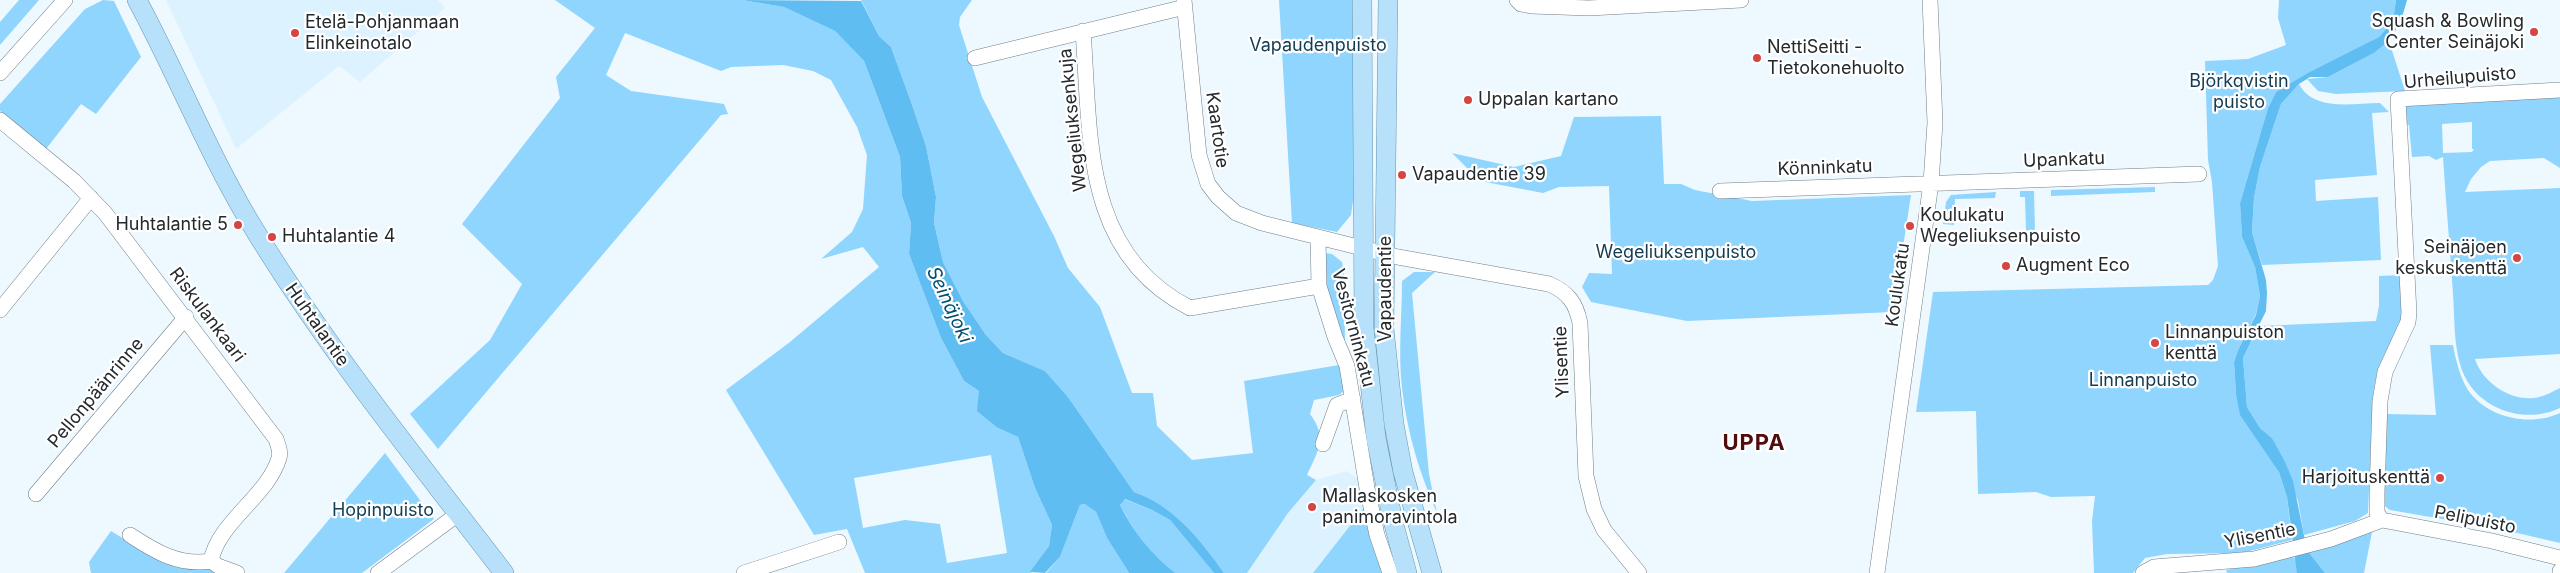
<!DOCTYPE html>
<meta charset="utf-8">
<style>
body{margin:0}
canvas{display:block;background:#eef8ff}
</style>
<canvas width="2560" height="573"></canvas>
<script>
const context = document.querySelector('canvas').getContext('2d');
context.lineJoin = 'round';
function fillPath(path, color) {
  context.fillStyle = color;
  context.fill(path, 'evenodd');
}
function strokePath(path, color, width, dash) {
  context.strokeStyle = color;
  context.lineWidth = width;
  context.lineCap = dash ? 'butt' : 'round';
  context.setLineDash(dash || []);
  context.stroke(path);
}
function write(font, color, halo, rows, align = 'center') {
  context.font = font + ' Inter,sans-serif';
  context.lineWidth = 4.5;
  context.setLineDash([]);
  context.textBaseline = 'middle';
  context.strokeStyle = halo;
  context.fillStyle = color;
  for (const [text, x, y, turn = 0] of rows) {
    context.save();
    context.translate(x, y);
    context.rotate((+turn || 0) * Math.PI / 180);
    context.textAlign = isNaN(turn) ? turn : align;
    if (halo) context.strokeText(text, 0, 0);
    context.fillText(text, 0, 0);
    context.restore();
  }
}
fillPath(new Path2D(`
 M166,0H438L445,8L360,82L339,66L236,149Z
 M1346,471L1359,479L1367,504L1313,573H1247L1288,513L1316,480Z`), '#ddf2ff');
fillPath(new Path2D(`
 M19,0H39L0,45V22Z
 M103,0L114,1L141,57L96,114L81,104L46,149L0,111V104L85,9Z
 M555,0H742L784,7L835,31L864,61L900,157L902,196L911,223L909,254L941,338L964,381L979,391L998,428L1018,437L1035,488L1052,525L1049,546L1031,573H865L847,529L814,535L726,390L790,342L879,267L863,247L821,259L852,232L863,209L867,155L857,127L831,80L813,71L783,65L731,67L721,71L625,33L606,75L631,91L724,104L728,114L721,115L438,449L410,414L490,340L522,284L462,224L560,98L556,77L595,28ZM991,455L1007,553L947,563L940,524L905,520L863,528L854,478Z
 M861,0H972L960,17L959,25L982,97L1054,236L1068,268L1100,307L1132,393H1153L1157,426L1192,460L1253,453L1244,381L1339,365L1345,390L1339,395L1314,400L1310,414C1328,438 1318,451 1307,475L1316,480L1288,513L1247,573H1224C1201,540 1173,505 1134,492L1068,397L1045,371L1003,353L986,335L963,301L943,262L934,223L936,197L926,146L910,99L891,47L879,36Z
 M1279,0H1353L1354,194L1351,215L1337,232L1292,223Z
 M2279,0H2396L2393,21L2379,37L2276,92L2268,108L2240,203L2242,237L2255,267L2260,296L2256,314L2238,350L2234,362L2236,394L2279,472L2287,497L2292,540L2242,553L2167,554L2145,558L2133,573H2094L2092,521L2095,496L2051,497L2036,492L1978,494L1976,411L1916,412L1933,292L2208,285L2213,280L2218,266L2212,182L2208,160L2205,61L2248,59L2286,45L2278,18Z
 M2389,41L2405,91L2336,94L2318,91L2307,79L2328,77L2374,53Z
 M2299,84C2314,112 2352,103 2380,103L2389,112L2372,113L2377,175L2315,180L2316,201L2378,197L2381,260L2262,265L2252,232L2254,198L2260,167L2281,104Z
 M2560,97V168L2544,158L2490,161L2481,167L2471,179L2465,192L2560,188V354L2475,359C2482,382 2510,401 2534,398C2543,397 2552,392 2560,388V408C2527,424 2482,411 2465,377C2453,352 2455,321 2453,294C2450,249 2446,203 2443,157L2436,160L2429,156L2412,157L2409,125L2403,124V111L2408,105ZM2472,122V149H2474L2472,152L2443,153L2442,124Z
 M1661,116L1664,184H1681L1695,190L1752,201L1911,195L1893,312L1687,321L1591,302L1582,287L1589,273L1612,274L1609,186L1559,187L1543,193L1480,181L1452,153L1514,167L1561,156L1574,117Z
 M2155,187V192L2051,196V190Z
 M2020,191H2034L2035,232H2026L2025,197H2020Z
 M1996,192L1995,198L1955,199L1954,225L1943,224L1946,202L1951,195Z
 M1325,253L1332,254L1342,262L1344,273L1345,345L1325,285Z
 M1414,272H1435L1412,293L1429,474L1437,513C1419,472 1407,432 1402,388C1398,354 1402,316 1402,281Z
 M2402,275V317L2399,329L2377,372L2373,394L2368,513L2355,521L2304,535L2298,501L2272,438L2260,428L2247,407L2243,358L2259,326L2376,321L2379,306V276Z
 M2430,345H2453C2456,361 2460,377 2468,390C2487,418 2530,427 2560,413V543L2500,529L2390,510L2382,504L2385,414L2436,415Z
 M385,453L434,519L362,573H284Z
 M1124,499L1152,510L1170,520L1214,573C1203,573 1186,573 1175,573C1156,567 1129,522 1120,505Z
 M1086,504L1096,512L1107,538L1129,573H1046L1060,557L1080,505Z
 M1367,504L1386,573H1313Z
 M111,531L153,557L185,569L196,558L210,570L218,573H91L89,562Z
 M2372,532L2364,573H2325L2307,550Z
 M2292,556L2297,560V573H2227L2226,570Z`), '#90d5fe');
fillPath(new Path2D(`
 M742,0L861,1L879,36L891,47L910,99L926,146L936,197L934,223L943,262L963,301L986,335L1003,353L1045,371L1068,397L1134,492C1173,505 1201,540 1224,573H1214L1170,520L1152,510L1125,499L1120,505C1133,531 1152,556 1175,573H1129L1107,538L1096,512L1085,504L1080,505L1060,557L1045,573L1030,572L1049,546L1052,525L1035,488L1018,437L998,428L977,411L979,391L964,381L941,338L909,254L911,223L902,196L900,157L864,61L835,31L784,7Z
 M2396,0H2407L2401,21L2389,41L2374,53L2328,77H2310L2299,84L2281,104L2260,167L2254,198L2252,232L2266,280L2267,293L2266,311L2243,358L2247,407L2260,428L2272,438L2285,462L2293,481L2307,550L2325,573H2297L2287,497L2279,472L2240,415L2236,394L2234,362L2238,350L2256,315L2260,296L2255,267L2242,237L2240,203L2268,108L2276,92L2308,73L2379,37L2393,21Z`), '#60bdf1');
const minor = new Path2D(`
 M1184,0L1199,155L1208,184L1218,197L1236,213L1262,223L1398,257L1549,284C1568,292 1576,303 1580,323L1586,476L1594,509L1604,530L1639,573
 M1517,0L1521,4L1531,6L1589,8L1741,0
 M1083,31C1091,134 1081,253 1190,308L1319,286
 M975,58L1185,7
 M0,73L65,0
 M0,120L74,181L105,213L276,439C278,445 281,452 279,458C268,496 218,522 211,561
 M1720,191L2199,174
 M1318,237L1319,286L1335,337L1347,366L1367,488L1377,535L1390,573
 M0,310L91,198
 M1323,444L1337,405L1353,399
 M36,494L186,317
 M2382,520L2377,513V493L2380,401L2385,372L2408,322L2409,313L2398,99L2560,90
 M2382,520L2492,541L2560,558
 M130,535C156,552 179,566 211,561L218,566L237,573
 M378,573L458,514
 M744,573L839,542
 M1877,573L1931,183L1935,123L1930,0
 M2143,573L2154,567L2254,559L2331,539L2382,520
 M2560,573V571`);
const major = new Path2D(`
 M137,0C176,72 206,148 248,219C323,344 415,457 504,573
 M1362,0L1364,328L1376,438L1393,521L1407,573
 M1388,0L1384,328L1394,424L1403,472L1432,573`);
strokePath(minor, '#737e86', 16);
strokePath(major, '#6494af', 20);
strokePath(minor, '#fff', 15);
strokePath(major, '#b7e1fa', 19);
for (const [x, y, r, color] of [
 [2534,32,5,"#d44543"],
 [295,33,5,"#d44543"],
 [1757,58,5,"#d44543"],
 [1468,100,5,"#d44543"],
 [1402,175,5,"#d44543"],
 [238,225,5,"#d44543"],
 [1910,226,5,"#d44543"],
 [272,237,5,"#d44543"],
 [2517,258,5,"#d44543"],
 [2006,266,5,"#d44543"],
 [2155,343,5,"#d44543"],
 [2440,478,5,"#d44543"],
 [1312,507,5,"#d44543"]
]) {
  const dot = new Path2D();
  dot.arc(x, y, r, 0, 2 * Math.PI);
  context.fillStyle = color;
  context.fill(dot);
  strokePath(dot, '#fff', 2);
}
write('18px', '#24292c', '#fff', [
 ["Squash & Bowling",2524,22,"right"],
 ["Center Seinäjoki",2524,43,"right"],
 ["Etelä-Pohjanmaan",305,23],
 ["Elinkeinotalo",305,44],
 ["NettiSeitti -",1767,48],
 ["Tietokonehuolto",1767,69],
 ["Uppalan kartano",1478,100],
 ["Vapaudentie 39",1412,175],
 ["Koulukatu",1920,216],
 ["Wegeliuksenpuisto",1920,237],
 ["Huhtalantie 5",228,225,"right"],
 ["Huhtalantie 4",282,237],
 ["Seinäjoen",2507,248,"right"],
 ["keskuskenttä",2507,269,"right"],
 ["Augment Eco",2016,266],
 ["Linnanpuiston",2165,333],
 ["kenttä",2165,354],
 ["Harjoituskenttä",2430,478,"right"],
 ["Mallaskosken",1322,497],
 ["panimoravintola",1322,518]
], 'left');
write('18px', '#133c51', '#fff', [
 ["Vapaudenpuisto",1318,46],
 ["Björkqvistin",2239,82],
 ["puisto",2239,103],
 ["Wegeliuksenpuisto",1676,253],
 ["Linnanpuisto",2143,381],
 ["Hopinpuisto",383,511]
]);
write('18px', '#24292c', '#fff', [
 ["Urheilupuisto",2460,78,-5],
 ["Wegeliuksenkuja",1073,120,-96],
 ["Kaartotie",1217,130,82],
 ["Upankatu",2064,160,-2],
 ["Könninkatu",1825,168,-2],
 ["Koulukatu",1898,285,-82],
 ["Vapaudentie",1386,289,-90],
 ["Riskulankaari",207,315,53],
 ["Huhtalantie",317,325,55],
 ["Vesitorninkatu",1353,328,75],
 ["Ylisentie",1562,362,-92],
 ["Pellonpäänrinne",96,393,-50],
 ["Pelipuisto",2475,520,11],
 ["Ylisentie",2260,536,-11]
]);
write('italic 19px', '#005071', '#fff', [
 ["Seinäjoki",949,305,65]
]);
context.letterSpacing = '1px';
write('bold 22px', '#510c0d', '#fff', [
 ["UPPA",1754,443]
]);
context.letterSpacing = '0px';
</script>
